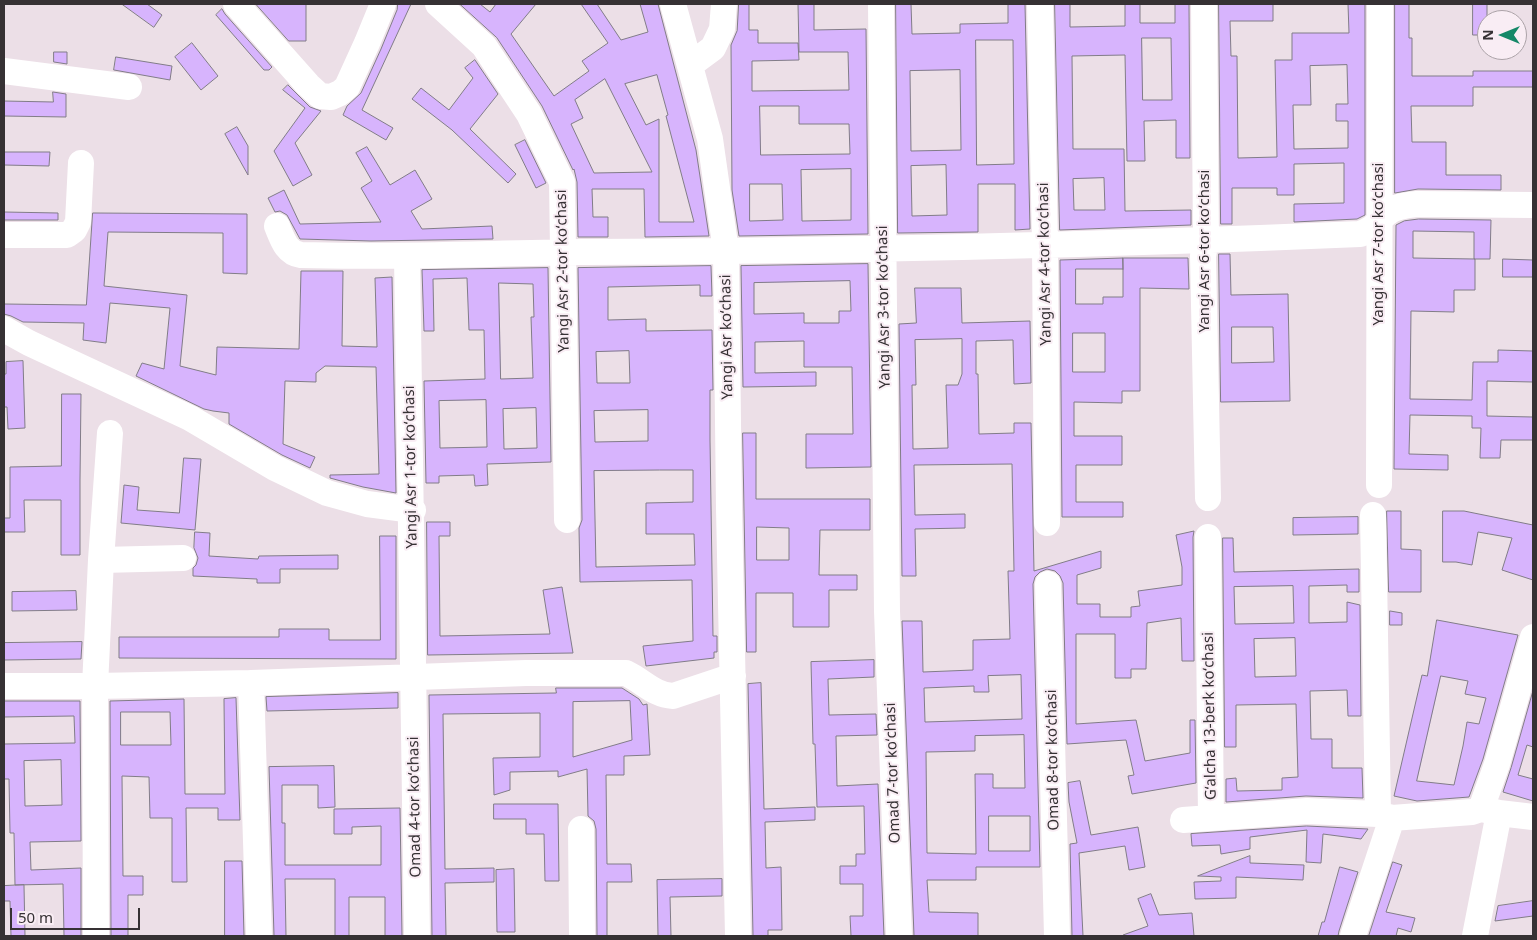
<!DOCTYPE html>
<meta charset="utf-8">
<style>
body{margin:0}
#map{position:relative;width:1537px;height:940px;overflow:hidden;background:#ecdfe7;font-family:"Noto Sans",sans-serif}
canvas{display:block}
.frame{position:absolute;inset:0;border:5px solid #363134;pointer-events:none}
.north{position:absolute;left:1477px;top:10px;width:50px;height:50px;box-sizing:border-box;background:#f9edf4;border:1px solid #aba2a7;border-radius:50%;rotate:270deg;font-size:14px;font-weight:700;line-height:20px;text-align:center;color:#363134}
.north::after{content:'';display:block;margin:auto;width:18px;height:22px;background:#158868;clip-path:polygon(50% 0,100% 100%,50% 72%,0 100%)}
.scale{position:absolute;left:10px;top:908px;width:130px;height:22px;box-sizing:border-box;border:2px solid #363134;border-top:0;padding-left:6px;font-size:15px;line-height:18px;white-space:nowrap;color:#363134;-webkit-text-stroke:4px #f9edf4;paint-order:stroke}
</style>
<div id="map">
<canvas width="1537" height="940"></canvas>
<div class="frame"></div>
<div class="north">N</div>
<div class="scale">50 m</div>
</div>
<script>
const context = document.querySelector('canvas').getContext('2d');
context.lineJoin = 'round';
function fillPath(path, color) {
  context.fillStyle = color;
  context.fill(path, 'evenodd');
}
function strokePath(path, color, width, dash) {
  context.strokeStyle = color;
  context.lineWidth = width;
  context.lineCap = dash ? 'butt' : 'round';
  context.setLineDash(dash || []);
  context.stroke(path);
}
function write(font, color, halo, rows, align = 'center') {
  context.font = font + ' "Noto Sans",sans-serif';
  context.lineWidth = 4;
  context.setLineDash([]);
  context.textBaseline = 'middle';
  context.strokeStyle = halo;
  context.fillStyle = color;
  for (const [text, x, y, turn = 0] of rows) {
    context.save();
    context.translate(x, y);
    context.rotate((+turn || 0) * Math.PI / 180);
    context.textAlign = isNaN(turn) ? turn : align;
    if (halo) context.strokeText(text, 0, 0);
    context.fillText(text, 0, 0);
    context.restore();
  }
}
const building = new Path2D(`
 M122,4H147L162,15L154,27Z
 M256,4H306V41H289Z
 M398,4H411L362,110L393,128L386,140L343,115L347,106L361,93L381,49L397,10Z
 M460,4H480L490,12L496,4H536L511,34L554,96L589,71L582,61L608,43L581,4H597L621,40L648,32L640,4H658L696,150L709,236L645,237L644,189H592L593,217H608V237H578L577,182L574,169L573,170L542,106L497,38ZM657,75L668,115L666,116L694,222H659V119L646,125L625,84ZM605,79L652,172L594,173L571,124L583,118L575,100Z
 M739,4H749V30H758V43H798L799,60L752,61V91L849,90L848,52H799L798,4H814V30L866,29L868,234L739,236L732,190L731,45L737,31ZM760,106H799V124H849L850,154L761,155ZM851,169V220L802,221L801,170ZM750,184H782L783,220L750,221Z
 M896,4H911L912,34L960,33V24L1008,23V4H1025L1030,229L1015,230V184H978V232L898,233ZM976,40H1013L1014,164L977,165ZM960,70L961,150L911,151L910,71ZM946,165L947,215L912,216L911,166Z
 M1055,4H1070V27L1125,26V4H1140V23H1175V4H1189L1190,158H1176V120L1144,121L1145,161H1127L1125,55L1072,56L1073,149H1124L1125,211L1191,210V225L1060,230ZM1142,38H1171L1172,100H1143ZM1104,178L1105,210H1074L1073,179Z
 M1219,4H1273V21H1230L1231,56H1237L1238,158L1277,157L1275,60H1292V33H1349L1348,4H1365V215L1357,219L1294,222V204L1344,203V163L1294,164V195H1277V188H1232V224H1221ZM1347,65L1348,104H1336V121H1348V148L1294,149L1293,105H1311L1310,66Z
 M1395,4H1409V38H1412V76H1473V71H1533V87H1473V106H1411L1412,142H1446V175H1501V190L1418,189L1395,193Z
 M1473,4H1487V35H1473Z
 M222,9L225,14L272,67L269,70H264L216,15Z
 M192,43L218,76L201,90L175,57Z
 M54,52H67V64L54,62Z
 M116,57L172,66L170,80L114,70Z
 M475,60L498,94L470,129L516,174L508,183L452,130L412,99L421,88L449,110L473,78L465,68Z
 M288,85L310,107L321,111L295,143L312,175L293,186L274,151L305,108L283,90Z
 M53,92L66,94V117L4,116V101L53,102Z
 M237,127L248,146V175L225,134Z
 M525,140L546,183L536,188L515,145Z
 M367,147L390,185L415,170L432,199L411,211L422,229L492,226L493,239L371,241L300,239L287,215L280,211L275,212L268,198L284,190L300,224L381,222L361,188L372,181L356,153Z
 M4,152H50L49,166L4,165Z
 M4,212L58,213V220H4Z
 M93,213L247,214V274L223,273V233L108,232L104,286L187,295L180,366L216,375L217,347L299,349L301,271H343L342,346L377,347L375,278L392,277L396,493L363,487L330,478V475L379,474L376,367L325,366L316,373V382L285,381L283,444L315,457L310,468L282,455L229,424V413L213,411L204,409L136,376L142,363L164,369L170,308L110,303L106,343L83,340L84,323L23,322L11,316L4,314V304L86,305Z
 M1419,219L1491,220L1490,259H1474V232L1413,231V258L1475,259V290H1454V312L1411,311L1410,399L1472,400L1473,362H1498V350L1533,351V382L1487,381V416L1533,417V440H1501L1500,458H1480L1481,428H1472V416L1410,415L1409,454L1448,455V470L1394,469L1396,225L1404,221Z
 M1219,254H1230L1231,295L1288,294L1290,401L1221,402ZM1232,327H1273L1274,362L1232,363Z
 M1123,258H1188L1189,289L1140,288V391H1122V403L1074,402V436H1122V465H1076V502H1123V517H1062L1060,260L1123,258V269ZM1076,269H1123V297H1103V304H1076ZM1073,333H1105V372H1073Z
 M1503,259L1533,260V277H1503Z
 M868,264L871,467L806,468V434H853L852,367H804V341L755,342V373L816,372V386L743,387L741,266ZM850,281L851,311H839V323H804V313L754,314V283Z
 M711,266L712,296H700V285L608,287V320L646,319V331L712,330L713,390H710V440L713,636H717V652H714V658L646,666L643,646L693,641L692,580L580,582L579,528L582,520L578,268ZM629,351L630,383H597L596,352ZM648,410V441L595,442L594,411ZM660,470H693V502L646,503V534H694L695,565L596,567L594,471Z
 M548,268L551,462L487,464L488,485L475,486L474,475L439,476V483H426L424,381L485,379L484,330H469L467,278L433,279L434,331H424L422,270ZM499,283L533,284L534,317H531L533,378L501,379ZM486,400L487,447L440,448L439,401ZM536,408L537,448L504,449L503,409Z
 M915,288H961L962,323L1030,321L1031,383L1014,384L1013,340L976,341V374H978L979,434L1014,433V423H1031L1034,571L1101,551V568L1077,575V604H1100V617H1131V607L1140,606L1138,591L1182,585V567L1176,535L1194,531L1193,537L1194,661H1182L1181,618L1147,623L1146,669H1131V678H1115V634H1076V724L1136,720L1145,761L1190,753V720H1195L1196,783L1132,794L1128,776L1134,775L1126,740L1067,744L1063,583L1060,576L1055,571L1047,569L1040,572L1035,577L1033,584L1040,867H976V880H927L929,912L978,913V936H914L902,621H922L923,672L973,670V640L1010,639L1008,571H1014L1012,464L914,465L915,515L965,514V528L915,529L916,576H902L899,324L916,323ZM962,339V374L958,385H946L948,448L913,449L912,385H916L915,340ZM1021,675L1022,719L925,722L924,688L974,686V692H989L988,676ZM1024,735L1025,788H993V774H975L976,854L927,853L926,752L975,751V736ZM989,816H1030V851H989Z
 M23,361L25,428L8,429L7,407H4V374H6V362Z
 M62,394H81L80,480V555H61V500H24L25,532H4V518H10V467L61,466Z
 M743,433H756V499H870V530H820L819,575H857V590H829V627H793V593H756V652H747ZM757,527L789,528V560H757Z
 M184,458L201,459L195,530L121,523L124,485L139,487L137,510L179,513Z
 M1387,511H1401V549L1421,550V592H1389Z
 M1443,511H1464L1533,525V580L1502,570L1512,538L1478,532L1472,565L1456,562H1443Z
 M1358,517V534L1293,535V518Z
 M427,522H450V536H439L440,636L550,634L543,590L562,587L573,653L428,655Z
 M195,532L210,533L209,556L258,559L259,556L338,555V569H280V583H257V579L193,576V568L196,565L198,558L194,548Z
 M380,536H396V659L119,658V637H279V629H329V640H380Z
 M1223,538H1233L1234,572L1359,569V592H1347V585L1309,586V623L1347,622V602L1360,605L1361,716H1348L1347,690L1310,691L1311,739H1332V768H1362L1363,798L1306,796L1226,802V779L1236,778L1237,791L1282,790V778L1298,777L1296,704L1236,705V747H1225ZM1293,586L1294,623L1235,624L1234,587ZM1295,638L1296,676L1255,677L1254,639Z
 M76,591L77,610L12,611V592Z
 M1390,611L1402,613V625H1390Z
 M1437,620L1518,635L1483,759L1469,797L1417,801L1394,796L1422,675L1427,676ZM1441,676L1468,681L1465,694L1486,698L1479,724L1467,722L1463,746L1454,785L1417,781Z
 M82,642L81,659L4,660V643Z
 M874,660V677L828,679L829,715L876,714L877,735L836,736L837,786L878,784L884,936H851L850,916H863V884H840V866H856V854H865L864,806L817,807L815,744H813L811,662Z
 M761,683L764,809L815,807V820L765,822L766,868L781,867L782,930H768V936H753L748,684Z
 M556,688H622L639,699L643,705L647,704L650,755L624,756V775H606L607,864H631L632,882H607V936H597L596,829L594,821L588,816L587,769L558,777V771L510,772V790L494,795L493,758L540,757V713L443,714L445,869L494,868V882L445,883L446,936H432L429,695L556,693ZM630,701L632,740L573,757V702Z
 M1533,691V747L1527,745L1518,775L1533,779V801L1503,792L1511,768Z
 M398,693V708L267,711L266,697Z
 M236,698L240,820H218V808H186L187,882H172V818H150L149,777L122,776L123,876H143V895H128V936H111L110,701L184,699L185,794H225L224,699ZM121,712H170L171,745H121Z
 M4,701H80L81,841L30,842L31,870L81,868V936H64L63,884L15,885L14,833H10L9,779H4V744L75,743L74,716L4,717ZM61,760L62,805L25,806L24,761Z
 M334,766L335,807L318,808V785H282V823H285V865H381V826L352,827V834H334V809L400,808L402,936H385V897H349V936H335V879H285L286,936H274L269,767Z
 M1080,781L1091,835L1138,827L1145,867L1129,870L1125,846L1079,853L1083,936H1072L1070,844L1077,843L1069,802L1068,783Z
 M494,804H558L559,881H545L544,834H526V819H494Z
 M1307,826L1368,829L1361,839L1323,834L1321,863L1306,862L1307,830L1250,837V849L1221,854L1220,845L1192,846L1191,834Z
 M1250,856V863L1304,865L1303,880L1236,877V898L1195,899L1194,882L1221,881V877L1198,876Z
 M225,861H242L244,936H225Z
 M1393,862L1402,865L1386,912L1415,918L1411,932L1398,928L1396,936H1369Z
 M1340,867L1358,872L1339,931L1338,936H1318L1322,922H1324Z
 M514,869L515,932H497L496,870Z
 M722,879V896L670,897L671,936H658L657,880Z
 M24,885L25,936H11L10,901H4V886Z
 M1151,894L1159,915L1192,913L1194,936H1124L1123,935L1148,926L1138,899Z
 M1533,901V916L1495,921L1498,906Z`);
fillPath(building, '#d7b4fd');
strokePath(building, '#817c87', 1);
strokePath(new Path2D(`
 M236,4L308,85L320,96L331,97L340,93L347,87L367,43L383,4
 M438,4L484,46L529,114L562,182L567,520
 M673,4L710,139L726,251L729,508L738,936
 M881,4L887,611L899,936
 M1040,4L1045,244L1047,523
 M1204,4L1206,240L1203,256L1208,498
 M690,65L713,48L722,29L724,4
 M4,71L129,87
 M277,226C282,238 286,253 301,255C395,258 489,253 583,252C843,251 1102,245 1360,234C1376,228 1375,224 1386,214C1394,206 1407,205 1418,204L1533,205
 M4,235H67L74,230L78,222L81,163
 M407,256C412,483 414,710 417,936
 M4,329L29,343L190,418L275,468L327,493L367,504L413,510
 M1379,485L1380,4
 M1208,537L1211,818L1307,811L1378,814
 M101,560L183,558
 M1048,584L1057,936
 M251,683L259,936
 M4,686H95L251,683L526,673H626C643,681 654,695 673,696L733,676
 M1482,809L1499,813L1533,817
 M1392,818L1472,812L1481,809L1497,764L1533,637
 M1183,820L1211,818
 M581,829L582,936
 M96,936L95,686L101,560L110,433
 M1353,936L1392,818L1378,814L1373,515
 M1475,936L1499,813`), '#fff', 26);
write('15px', '#363134', '#f9edf4', [
 ["Yangi Asr 7-tor koʻchasi",1379,244,-90],
 ["Yangi Asr 6-tor koʻchasi",1205,251,-90],
 ["Yangi Asr 4-tor koʻchasi",1045,264,-91],
 ["Yangi Asr 2-tor koʻchasi",563,271,-91],
 ["Yangi Asr 3-tor koʻchasi",884,307,-91],
 ["Yangi Asr koʻchasi",727,337,-91],
 ["Yangi Asr 1-tor koʻchasi",411,467,-91],
 ["Gʻalcha 13-berk koʻchasi",1210,716,-91],
 ["Omad 8-tor koʻchasi",1053,760,-91],
 ["Omad 7-tor koʻchasi",893,773,-92],
 ["Omad 4-tor koʻchasi",415,807,-91]
]);
</script>
